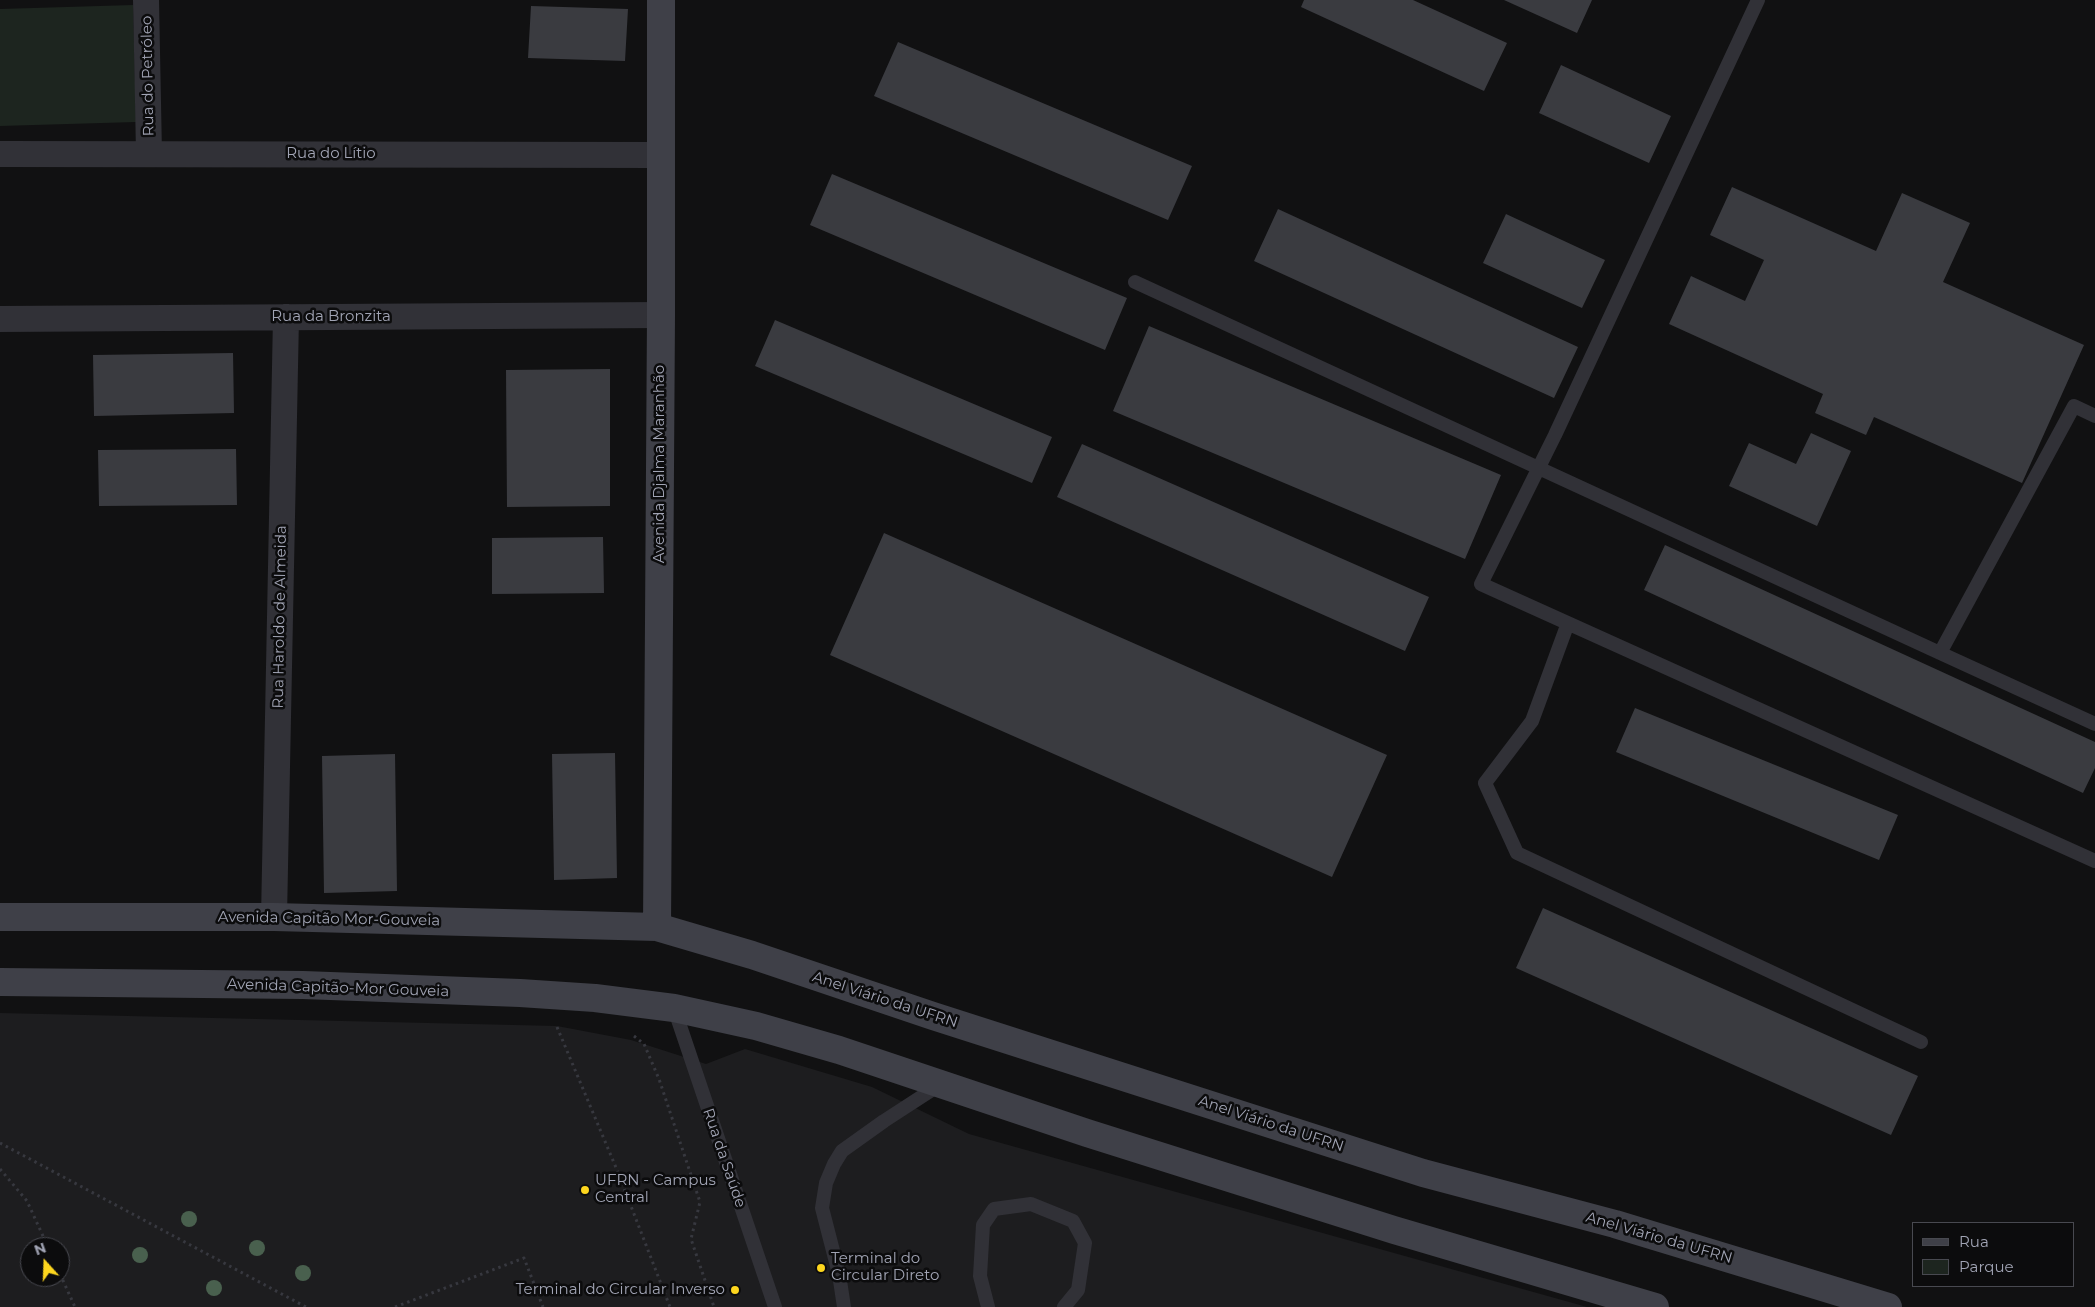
<!DOCTYPE html>
<meta charset="utf-8">
<style>
body{margin:0}
#map{position:relative;width:2095px;height:1307px;overflow:hidden;background:#111112;font-family:Montserrat,sans-serif}
canvas{display:block}
.legend{position:absolute;left:1912px;top:1222px;width:162px;height:65px;box-sizing:border-box;background:#0c0c0d;border:1px solid #484950;margin:0;padding:6px 9px;list-style:none;font-size:15px;color:#a1a4b4}
.legend li{display:flex;align-items:center;gap:10px;height:25px}
.legend b{width:25px;border:1px solid #484950}
.north{position:absolute;left:20px;top:1237px;width:50px;height:50px;box-sizing:border-box;background:#0c0c0d;border:1px solid #484950;border-radius:50%;rotate:340deg;font-size:14px;font-weight:700;line-height:20px;text-align:center;color:#a1a4b4}
.north::after{content:'';display:block;margin:auto;width:18px;height:22px;background:#fdd61e;clip-path:polygon(50% 0,100% 100%,50% 72%,0 100%)}
</style>
<div id="map">
<canvas width="2095" height="1307"></canvas>
<ul class="legend">
<li><b style="height:6px;background:#3f4048"></b>Rua</li>
<li><b style="height:14px;background:#1d251f"></b>Parque</li>
</ul>
<div class="north">N</div>
</div>
<script>
const context = document.querySelector('canvas').getContext('2d');
context.lineJoin = 'round';
function fillPath(path, color) {
  context.fillStyle = color;
  context.fill(path, 'evenodd');
}
function strokePath(path, color, width, dash) {
  context.strokeStyle = color;
  context.lineWidth = width;
  context.lineCap = dash ? 'butt' : 'round';
  context.setLineDash(dash || []);
  context.stroke(path);
}
function write(font, color, halo, rows, align = 'center') {
  context.font = font + ' Montserrat,sans-serif';
  context.lineWidth = 5;
  context.setLineDash([]);
  context.textBaseline = 'middle';
  context.strokeStyle = halo;
  context.fillStyle = color;
  for (const [text, x, y, turn = 0] of rows) {
    context.save();
    context.translate(x, y);
    context.rotate((+turn || 0) * Math.PI / 180);
    context.textAlign = isNaN(turn) ? turn : align;
    if (halo) context.strokeText(text, 0, 0);
    context.fillText(text, 0, 0);
    context.restore();
  }
}
fillPath(new Path2D(`
 M0,1013L557,1026L631,1040L706,1064L745,1049L872,1087L969,1134L1587,1307H0ZM30,1247H60V1277H30Z`), '#1d1d1f');
fillPath(new Path2D(`
 M133,5L136,122L0,126V9Z`), '#1d251f');
fillPath(new Path2D(`
 M1304,0H1413L1507,43L1484,91L1301,7Z
 M1504,0H1592L1577,33Z
 M531,6L628,9L625,61L528,58Z
 M898,42L1192,166L1168,220L874,96Z
 M1561,65L1671,116L1649,163L1539,113Z
 M832,174L1127,298L1105,350L810,225Z
 M1732,187L1876,251L1902,193L1970,223L1943,282L2084,345L2022,483L1874,417L1866,435L1815,413L1823,394L1669,324L1691,276L1745,301L1764,260L1710,235Z
 M1278,209L1578,347L1554,398L1254,261Z
 M1506,214L1605,260L1582,308L1483,263Z
 M775,320L1052,437L1032,483L755,366Z
 M1149,326L1501,475L1465,559L1113,411Z
 M233,353L234,413L94,416L93,355Z
 M610,369V506L507,507L506,370Z
 M1811,433L1851,451L1817,526L1729,486L1749,443L1796,464Z
 M1082,444L1429,597L1405,651L1057,497Z
 M236,449L237,505L99,506L98,450Z
 M884,533L1387,755L1332,877L830,655Z
 M603,537L604,593L492,594V538Z
 M1665,545L2095,742V768L2083,793L1644,590Z
 M1635,708L1898,815L1879,860L1616,752Z
 M615,753L617,878L554,880L552,754Z
 M395,754L397,891L324,893L322,756Z
 M1543,908L1918,1076L1891,1135L1516,968Z`), '#3a3b40');
strokePath(new Path2D(`
 M557,1027L617,1170L670,1307
 M634,1036L644,1044L659,1079L700,1202L691,1239L714,1307
 M0,1143L306,1307
 M0,1169L27,1201L48,1247
 M60,1274L75,1307
 M395,1307L524,1258L543,1307`), '#37383f', 3, [2.5, 4]);
strokePath(new Path2D(`
 M1758,0L1555,435L1481,584L2095,861
 M1135,282L1940,653
 M2095,416L2074,406L1940,653L2095,724
 M1568,623L1532,721L1485,783L1517,853L1921,1042
 M674,1008L775,1307
 M844,1307L839,1274L822,1208L826,1183L834,1164L842,1151L884,1121L941,1084
 M988,1307L980,1276L983,1225L994,1209L1031,1204L1073,1221L1085,1243L1078,1290L1064,1307`), '#313137', 14);
strokePath(new Path2D(`
 M146,0L149,153
 M0,154L661,155
 M0,319L661,315
 M274,917L286,317`), '#313137', 26);
strokePath(new Path2D(`
 M0,917H274L657,927L752,955L933,1016L1423,1173L1615,1224L1888,1307
 M657,927L661,315V0
 M0,982L303,985L520,993L595,998L674,1008L756,1026L839,1050L1087,1133L1394,1230L1655,1307`), '#3f4048', 28);
context.fillStyle = '#49604e';
for (const [x, y] of [
 [189,1219],
 [257,1248],
 [140,1255],
 [303,1273],
 [214,1288]
]) {
  context.beginPath();
  context.arc(x, y, 8, 0, 2 * Math.PI);
  context.fill();
}
for (const [x, y, r, color] of [
 [585,1190,5,"#fdd61e"],
 [821,1268,5,"#fdd61e"],
 [735,1290,5,"#fdd61e"]
]) {
  const dot = new Path2D();
  dot.arc(x, y, r, 0, 2 * Math.PI);
  context.fillStyle = color;
  context.fill(dot);
  strokePath(dot, '#0c0c0d', 2);
}
write('15px', '#a1a4b4', '#0c0c0d', [
 ["Rua do Petróleo",148,76,-91],
 ["Rua do Lítio",331,154],
 ["Rua da Bronzita",331,317],
 ["Avenida Djalma Maranhão",660,464,-90],
 ["Rua Haroldo de Almeida",280,617,-89],
 ["Avenida Capitão Mor-Gouveia",329,919,1],
 ["Avenida Capitão-Mor Gouveia",338,988,2],
 ["Anel Viário da UFRN",885,1000,18],
 ["Anel Viário da UFRN",1271,1124,18],
 ["Rua da Saúde",724,1158,71],
 ["Anel Viário da UFRN",1659,1238,16]
]);
write('15px', '#a1a4b4', '#0c0c0d', [
 ["UFRN - Campus",595,1181],
 ["Central",595,1198],
 ["Terminal do",831,1259],
 ["Circular Direto",831,1276],
 ["Terminal do Circular Inverso",725,1290,"right"]
], 'left');
</script>
